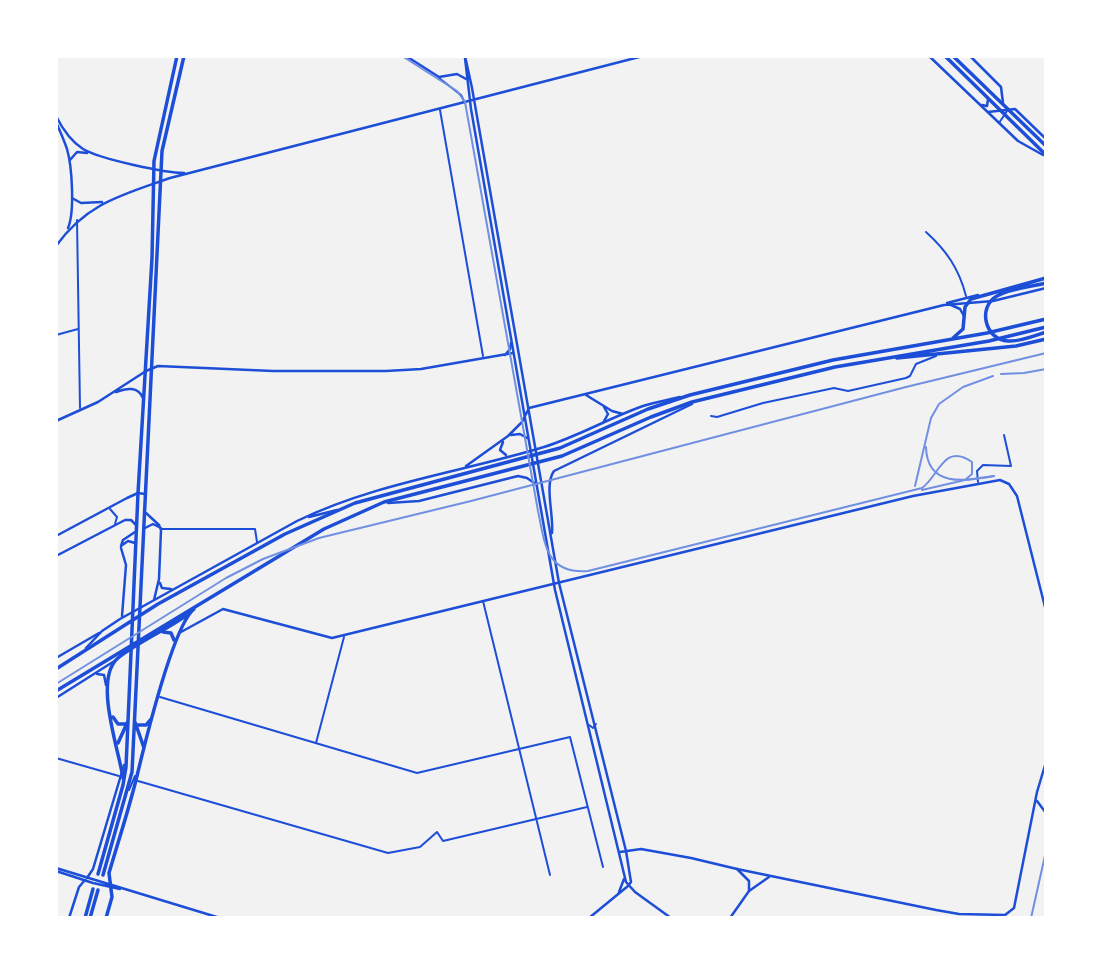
<!DOCTYPE html>
<style>
body{margin:0}
#map{position:relative;width:1102px;height:974px;overflow:hidden;background:#f2f2f2;font-family:Lato,sans-serif}
canvas{display:block}
.frame{position:absolute;inset:0;border:58px solid #fff;pointer-events:none}
</style>
<div id="map">
<canvas width="1102" height="974"></canvas>
<div class="frame"></div>
</div>
<script>
const context = document.querySelector('canvas').getContext('2d');
context.lineJoin = 'round';
function strokePath(path, color, width, dash) {
  context.strokeStyle = color;
  context.lineWidth = width;
  context.lineCap = dash ? 'butt' : 'round';
  context.setLineDash(dash || []);
  context.stroke(path);
}
strokePath(new Path2D(`
 M439,78L461,95L465,103
 M440,110L483,356
 M999,123L1007,111
 M77,220L80,408
 M926,232C947,251 959,269 966,296
 M56,335L78,329
 M711,416L717,417L763,403L834,388L848,391L906,378L910,376L916,364L936,356
 M978,482L977,471L983,465L1011,466L1004,435
 M110,509L117,517L115,524
 M162,529H255L257,542
 M483,601L550,875
 M160,697L417,773L570,737L603,867
 M589,725L593,728L596,724
 M316,743L344,637
 M56,758L119,776
 M138,781L388,853L420,847L437,832L443,841L587,807
 M129,790L135,776`), '#1d4ed8', 2);
strokePath(new Path2D(`
 M406,56L439,77L457,74L466,79
 M505,355L510,349L511,343
 M116,392C127,388 138,386 143,398
 M56,421L98,402L146,371L158,366L273,371H386L421,369L513,353
 M181,632L223,609L332,638L913,496L1000,480L1009,484L1017,496L1046,611
 M56,658L99,633
 M97,674L104,675L106,685
 M56,698L116,660
 M1037,801L1046,813
 M737,869L936,910L959,914L1005,915L1014,908L1037,792L1046,762
 M87,878L93,869L124,765
 M749,891L769,877`), '#1d4ed8', 2.5);
strokePath(new Path2D(`
 M465,56L472,88L559,583L626,851L631,882L628,886
 M929,56L1018,141L1043,155
 M970,56L1001,87L1003,103
 M465,58L471,109L555,590L626,882L635,892L671,918
 M982,105L987,106L988,99
 M988,112L1015,109L1046,139
 M56,116C62,128 72,142 83,149C100,159 165,173 184,173
 M56,122C60,131 64,140 67,149C72,166 75,212 68,228
 M70,160L77,152L87,153
 M72,198L81,203L102,202
 M56,246C87,203 122,195 170,178L643,56
 M947,303L978,295
 M951,305L960,309L964,316
 M586,395L612,411L623,414
 M529,408L944,305L993,301L1046,288
 M603,423L608,414L604,407
 M511,435L520,434L527,438
 M503,442L500,450L506,455
 M466,466L508,436L522,422L529,408
 M388,503L419,501L518,476L527,478L537,485
 M146,513L159,525L161,530L159,579L154,600
 M309,517L337,510
 M145,528L153,524L161,528
 M552,533C554,515 544,485 554,471L692,404
 M56,536L127,498L138,493L145,494
 M121,546L123,540L135,532
 M121,546L128,541L135,543
 M121,548L126,565L122,616
 M56,556L125,520H131L137,526
 M160,583L162,588L171,589
 M86,648L102,631L120,619L297,521C375,483 462,472 544,447C579,436 609,418 643,406C655,402 668,400 680,397
 M620,852L641,849L691,858L737,869L749,881V891L730,918
 M56,868L220,918
 M56,871L93,883L120,889
 M619,892L624,879
 M69,918L79,887L85,880
 M589,918L628,886`), '#1d4ed8', 2.5);
strokePath(new Path2D(`
 M945,56L1046,155
 M953,56L1046,146
 M1046,283C1031,287 1011,288 997,296C977,307 985,340 1008,341C1020,342 1034,336 1046,332
 M953,338L963,329L965,307L971,299L1046,278
 M897,358L1016,346L1046,339
 M163,632L171,633L174,640
 M56,669L158,604L285,534L355,503L560,448L648,409L690,395L833,360L987,333L1046,319
 M56,691L324,529L384,502L562,456L651,417L692,402L835,367L989,341L1046,327
 M113,717L118,724H125
 M135,722L144,748
 M138,725H146L151,719
 M118,743L128,721
 M123,778C119,750 93,679 118,658C138,642 166,630 187,615
 M98,874L123,785L126,767L138,493L152,258L154,161L177,56
 M103,875L132,772L162,151L184,56
 M85,918L93,889
 M90,918L98,890
 M106,918L112,897L109,873C118,842 128,812 136,780C144,747 172,627 194,609`), '#1d4ed8', 3.5);
strokePath(new Path2D(`
 M402,56L457,91L465,102L538,511C545,543 545,574 588,571L922,488C939,476 944,442 972,462V474L965,480
 M922,490L965,480L994,476`), '#7290e2', 2);
strokePath(new Path2D(`
 M1001,374L1024,373L1046,369
 M926,447C927,488 965,481 994,476
 M915,486L931,418L939,404L963,387L993,376
 M56,684L226,578L263,559L319,538L471,501L906,387L1046,353
 M1031,918L1046,851`), '#7290e2', 2);
</script>
